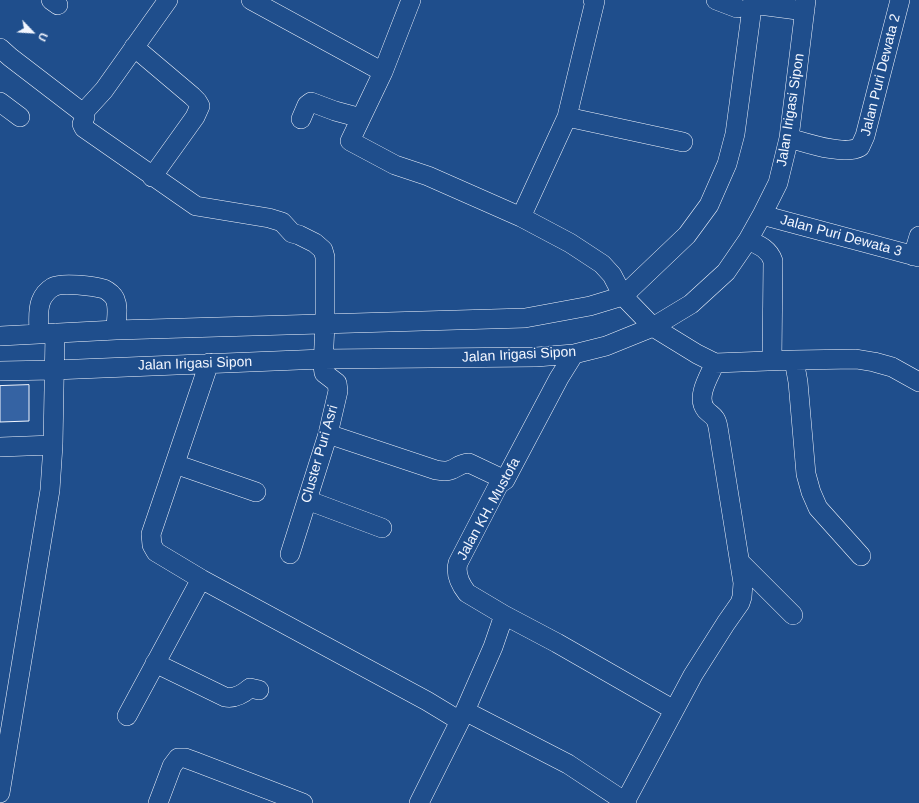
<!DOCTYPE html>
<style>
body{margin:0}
#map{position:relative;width:919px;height:803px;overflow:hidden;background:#1f4e8c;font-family:Helvetica,sans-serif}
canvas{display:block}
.north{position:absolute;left:12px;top:12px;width:40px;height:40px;-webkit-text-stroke:3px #1f4e8c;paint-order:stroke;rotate:115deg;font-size:11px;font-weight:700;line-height:16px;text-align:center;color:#f2f6ff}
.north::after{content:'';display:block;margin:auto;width:14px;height:18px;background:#f2f6ff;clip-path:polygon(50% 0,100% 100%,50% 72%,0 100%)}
</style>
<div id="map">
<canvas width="919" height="803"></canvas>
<div class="north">U</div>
</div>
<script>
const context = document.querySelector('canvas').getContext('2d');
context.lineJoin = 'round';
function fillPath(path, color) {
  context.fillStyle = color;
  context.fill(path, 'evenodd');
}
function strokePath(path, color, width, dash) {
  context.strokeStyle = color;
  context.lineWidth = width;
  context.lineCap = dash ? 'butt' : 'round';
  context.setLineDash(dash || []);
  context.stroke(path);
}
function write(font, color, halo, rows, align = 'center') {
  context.font = font + ' Helvetica,sans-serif';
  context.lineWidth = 3;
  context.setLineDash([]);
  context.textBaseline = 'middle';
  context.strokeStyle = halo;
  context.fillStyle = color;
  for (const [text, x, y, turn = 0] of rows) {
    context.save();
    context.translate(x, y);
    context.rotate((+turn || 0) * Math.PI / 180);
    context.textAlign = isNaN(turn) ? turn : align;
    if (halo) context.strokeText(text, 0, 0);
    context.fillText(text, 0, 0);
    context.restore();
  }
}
const building = new Path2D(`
 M29,385V421L0,422V386Z`);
fillPath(building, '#3563a3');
strokePath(building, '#f2f6ff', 1);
const minor = new Path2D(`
 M51,0L58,5
 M251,0L383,72
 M411,0L383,72L350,141L395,165L428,176L521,217
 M593,0L595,1L567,117L521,217L570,243L602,264L612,275L623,296L653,327L697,354L715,363L794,360L856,359L874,362L892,367L919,382
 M716,0L737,8
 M752,4L805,11
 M134,47L192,96L197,101L200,106L195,117L152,177
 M0,48L10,57L83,113L85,117L82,124L84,128L196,206L269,218L282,222L292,233L299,235L315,243L323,250L325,257V324L323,366L324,373L337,383L338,391L328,434L290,554
 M0,102L20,117
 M83,113L104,90L168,0
 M567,117L683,142
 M301,119L307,105L311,102L335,111L361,118
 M789,138C807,143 844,156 860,147L865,136L900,0
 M762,215L919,257
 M748,240C759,245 769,249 773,261L772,361
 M913,256L919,236
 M39,334C39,324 37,311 41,301C43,296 48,290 53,287C62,282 94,286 104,289C108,291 113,295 115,299C119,308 116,320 116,330
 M0,336L116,330L525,318L590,306L623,296L687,235L709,205L727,164L735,134L753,0
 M794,360L798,382L806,474L811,492L818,508L861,556
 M209,363L151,534L152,545L156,552L201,579L427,701L460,721
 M0,371L54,370L323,359L536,357L574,354L606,346L653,327L691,304L726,272L748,240L762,215L778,183L789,138L806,0
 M328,434L436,470C456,474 454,464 469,463L505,480
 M0,447L53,445
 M175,464L256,492
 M307,500L382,528
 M740,562L793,615
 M504,615L557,643L674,710
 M155,663L225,697C234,699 243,694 250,688L259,690
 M465,711L568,764L627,803
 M127,716L201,579
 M0,793L50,490L53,445L55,333
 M625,802L693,675L726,623L740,603L742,597L743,583L718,427C716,416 713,417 706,410C695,397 710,375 715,363
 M158,803L172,766L178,758H185L196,762L303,803
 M419,803L465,711L493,647L504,615L467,593C460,584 455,574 458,563L499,484L505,480L559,378L574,354`);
strokePath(minor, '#f2f6ff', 20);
strokePath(minor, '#1f4e8c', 19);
write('14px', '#f2f6ff', '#1f4e8c', [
 ["Jalan Puri Dewata 2",881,75,-76],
 ["Jalan Irigasi Sipon",791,110,-81],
 ["Jalan Puri Dewata 3",841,236,15],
 ["Jalan Irigasi Sipon",519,355,-3],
 ["Jalan Irigasi Sipon",195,364,-2],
 ["Cluster Puri Asri",320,454,-74],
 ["Jalan KH. Mustofa",489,509,-61]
]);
</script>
